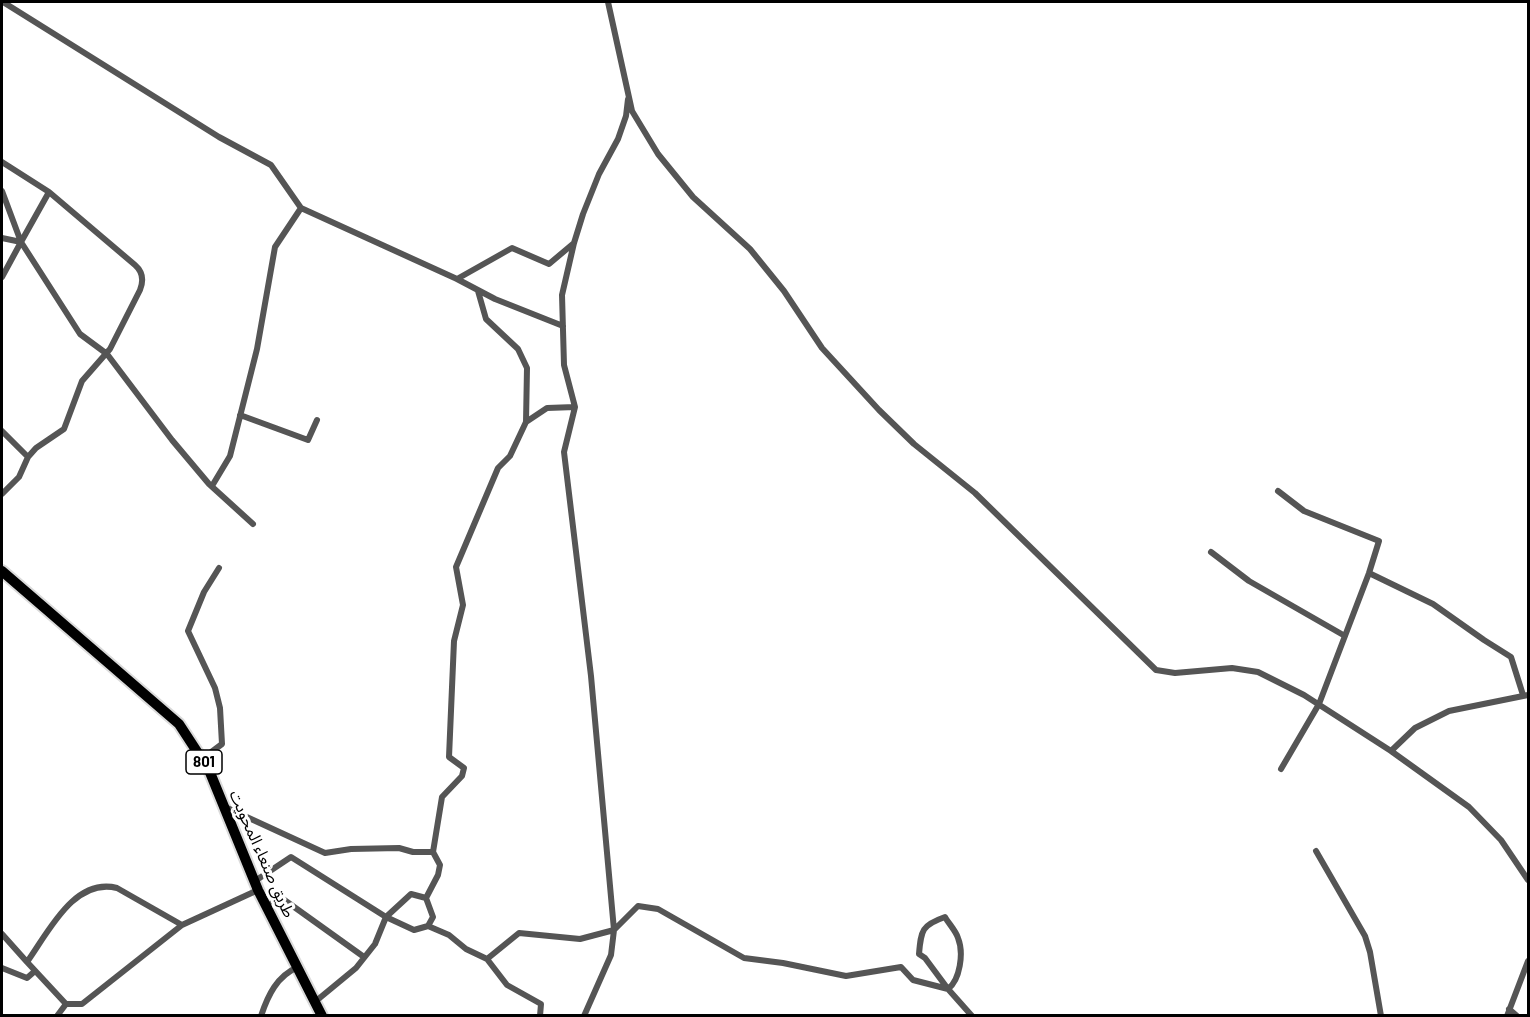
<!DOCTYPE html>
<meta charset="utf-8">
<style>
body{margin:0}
#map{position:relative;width:1530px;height:1017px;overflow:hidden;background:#fff;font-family:Barlow,sans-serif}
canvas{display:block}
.frame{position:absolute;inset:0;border:3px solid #000;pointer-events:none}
</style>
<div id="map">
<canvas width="1530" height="1017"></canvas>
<div class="frame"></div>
</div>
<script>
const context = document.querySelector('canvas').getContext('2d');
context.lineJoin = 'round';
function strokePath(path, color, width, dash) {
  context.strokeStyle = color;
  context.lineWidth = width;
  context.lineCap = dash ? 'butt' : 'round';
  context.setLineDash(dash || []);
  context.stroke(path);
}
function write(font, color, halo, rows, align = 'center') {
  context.font = font + ' Barlow,"Noto Sans Arabic",sans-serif';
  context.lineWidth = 6;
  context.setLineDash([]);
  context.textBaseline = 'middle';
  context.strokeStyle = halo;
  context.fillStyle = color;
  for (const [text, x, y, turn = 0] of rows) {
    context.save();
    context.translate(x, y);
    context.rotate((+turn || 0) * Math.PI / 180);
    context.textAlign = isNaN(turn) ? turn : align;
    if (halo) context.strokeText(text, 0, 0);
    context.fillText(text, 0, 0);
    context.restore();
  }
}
const primary = new Path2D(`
 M2,571L179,724L209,770L258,890L322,1016`);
strokePath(primary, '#dbdbdb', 14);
strokePath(new Path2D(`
 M3,2L219,137L271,165L301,208L457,279L495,299L563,326
 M608,2L632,111L658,154L693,197L750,249L784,291L822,348L879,410L914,444L975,493L1156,670L1175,673L1232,668L1258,672L1304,695L1391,751L1469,807L1501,840L1528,880
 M2,162L49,192L135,265C143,272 144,280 140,290L110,349L82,381L64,429L36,448L28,457L19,477L2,494
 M2,191L21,242
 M49,192L21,242L80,334L107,354L172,440L209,484L253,524
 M2,238L21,242
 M2,277L21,242
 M457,279L512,248L549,264L574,243
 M240,415L308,440L317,420
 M526,422L547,408L575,407
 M2,431L28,457
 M212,486L230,456L257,349L275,247L301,208
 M1278,491L1304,511L1379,541L1369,573L1319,704L1281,769
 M1211,552L1249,581L1345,636
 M1369,573L1433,604L1484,640L1511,657L1523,695
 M1391,751L1415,728L1449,711L1528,695
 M202,759L222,744L220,708L215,688L188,631L204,592L219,568
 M225,807L325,853L351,849L399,848L413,852H433L440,865L438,875L426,898L411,894L386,917L375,944L356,968L316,1001
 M1316,851L1365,936L1370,952L1381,1016
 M433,852L442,797L462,776L464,768L449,757L454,641L463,605L456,567L498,468L510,456L526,422L527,368L518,349L486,319L478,291
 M255,881L291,857L386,917L414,930L428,926L433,917L426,898
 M266,906L283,899L364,957
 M428,926L449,935L466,949L487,959L507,985L541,1004L540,1016
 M2,934L27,962
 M487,959L519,933L580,939L614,930L638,906L658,909L744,958L783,963L846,976L901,967L913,980L948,989C960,980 964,953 958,938C956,931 949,924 945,917C922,925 921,930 919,954L925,958L948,989L972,1016
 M2,968L27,978L35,971
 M66,1004L27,962C48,933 74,877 117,888L182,925L258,890
 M1509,1009L1517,1016
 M57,1016L66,1004H82L182,925
 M261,1016C268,995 277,976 298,967
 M584,1016L611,955L614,930L591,676L564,452L575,407L564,365L562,295L574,243L583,214L599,174L618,139L626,116L628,99
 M1507,1016L1528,961`), '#555', 6);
strokePath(primary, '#000', 10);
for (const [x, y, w] of [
 [204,762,36]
]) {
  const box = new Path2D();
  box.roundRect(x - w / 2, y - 12, w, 24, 4.5);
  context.fillStyle = '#fff';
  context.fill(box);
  strokePath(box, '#000', 1.5);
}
write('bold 15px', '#000', null, [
 ["801",204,762]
]);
write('16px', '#000', '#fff', [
 ["طريق صنعاء المحويت",262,854,66]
]);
</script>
